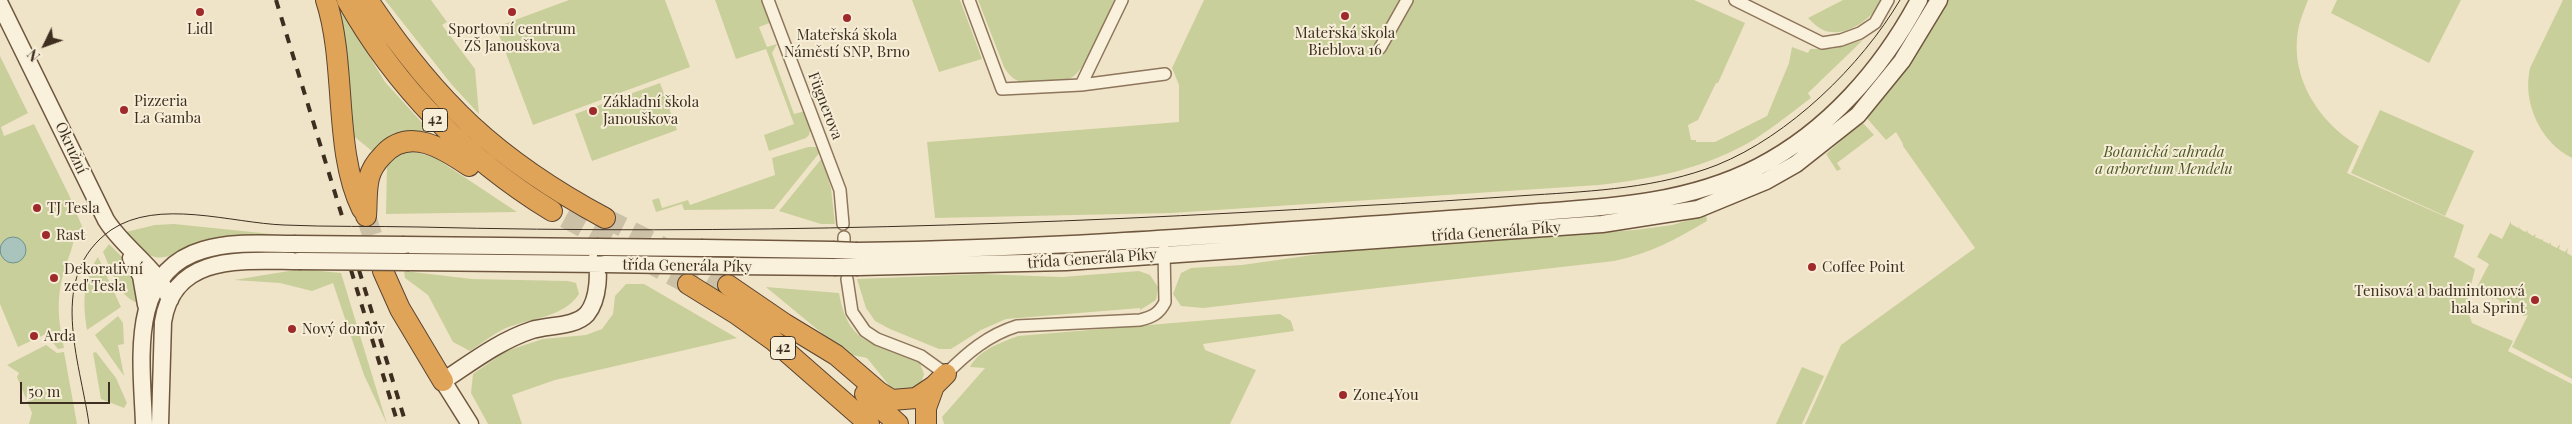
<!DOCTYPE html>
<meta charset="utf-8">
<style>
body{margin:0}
#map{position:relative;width:2572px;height:424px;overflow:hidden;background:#f0e4c8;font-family:"Playfair Display",serif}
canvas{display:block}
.north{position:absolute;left:20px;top:20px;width:50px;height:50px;-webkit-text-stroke:4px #f7eed8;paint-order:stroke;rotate:228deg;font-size:14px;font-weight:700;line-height:20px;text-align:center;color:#3d2e20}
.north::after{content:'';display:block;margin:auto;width:18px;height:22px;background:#3d2e20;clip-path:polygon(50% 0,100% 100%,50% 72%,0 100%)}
.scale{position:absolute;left:20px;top:382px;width:90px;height:22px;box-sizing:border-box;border:2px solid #3d2e20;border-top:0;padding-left:6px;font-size:15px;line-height:18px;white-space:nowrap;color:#3d2e20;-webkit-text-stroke:4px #f7eed8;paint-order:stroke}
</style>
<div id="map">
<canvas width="2572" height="424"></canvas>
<div class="north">N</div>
<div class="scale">50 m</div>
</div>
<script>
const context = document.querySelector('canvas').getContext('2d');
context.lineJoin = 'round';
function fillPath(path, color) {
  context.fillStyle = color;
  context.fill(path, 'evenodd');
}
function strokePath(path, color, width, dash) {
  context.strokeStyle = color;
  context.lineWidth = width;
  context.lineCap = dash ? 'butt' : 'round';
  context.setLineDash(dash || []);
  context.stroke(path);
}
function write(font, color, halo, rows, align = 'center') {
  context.font = font + ' "Playfair Display",serif';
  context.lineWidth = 4;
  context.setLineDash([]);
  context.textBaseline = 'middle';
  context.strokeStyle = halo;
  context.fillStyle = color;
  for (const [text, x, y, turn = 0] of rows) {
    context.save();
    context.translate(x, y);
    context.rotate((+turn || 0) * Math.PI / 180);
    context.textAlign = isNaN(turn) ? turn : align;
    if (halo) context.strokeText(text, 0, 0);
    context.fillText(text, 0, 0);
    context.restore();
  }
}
fillPath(new Path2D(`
 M385,0H431L447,22L442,25L475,69L479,114L452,85Z
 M569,0H665L690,67L533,125L496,27Z
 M715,0H763L772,22L759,27L767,47L777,44L772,53L794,114L805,111L811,127L809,135L806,138L769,151L764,135L794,124L766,49L736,59Z
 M912,0H960L982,59L939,72Z
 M978,0H1114C1104,21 1091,62 1074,76C1063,84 1048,82 1036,83C1021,84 1012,81 1004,67Z
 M1204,0H1694L1745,23L1718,83H1716L1698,120L1688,125L1691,140H1696V142H1715L1767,116L1789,63L1792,47L1808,53L1810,49H1832L1863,40L1808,93L1811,98C1792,112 1774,127 1755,139C1707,168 1653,179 1599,185L1171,213L935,218L927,142L1179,122V85L1172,68Z
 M1843,0H1882C1875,16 1850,35 1831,32C1821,31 1815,25 1808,18Z
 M1947,0H2308C2305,8 2301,17 2299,26C2288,75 2318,122 2359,146L2347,173L2464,225L2454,257L2475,269L2466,306L2472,323L2513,341L2508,351L2572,384V424H1805L1841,345L1975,248L1903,146V144L1896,132L1886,140L1865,116L1889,90Z
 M2337,0H2461L2429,63L2331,13Z
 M2563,0H2572V158C2540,142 2522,102 2530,68Z
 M341,9L385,82L427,128L426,132C400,129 392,134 372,151L351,134L337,10Z
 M0,56L28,113L1,127L4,136L34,124L69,195L86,236L75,234C73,248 68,258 64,271C56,298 58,321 64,348L58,349L46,334L18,347L0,304Z
 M660,83L677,130L592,161L575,114Z
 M2380,110L2474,151L2445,216L2351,173Z
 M1862,122L1874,135L1837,163L1841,169L1837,171L1826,154Z
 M808,147H816L820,152L774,209L684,210L682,204L656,212L652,200L659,198L662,208L688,200L690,205L775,175L772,158Z
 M410,151L434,157L517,212L386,214L387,164L392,159Z
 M822,158L831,188L835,224H821L779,211Z
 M1706,215L1707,221C1677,239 1649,254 1614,261L1203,308L1181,306L1173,294L1181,273L1191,268L1242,265L1334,252L1635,230L1672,225Z
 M2511,221V224L2518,228L2520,226L2519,228L2525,232L2528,230L2527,232L2533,236L2536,234L2535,237L2542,240L2543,238V241L2550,244L2551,242V245L2557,248L2560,244L2559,249L2565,252L2568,248L2567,253L2572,256V379L2512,347L2528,315L2523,316L2524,313L2517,310L2515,312L2516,309L2509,306L2508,308V305L2502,301L2500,304V301L2494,297L2492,300V297L2486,293L2484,296V293L2478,289L2475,291L2489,264L2477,257L2490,233L2502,239Z
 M174,224L291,236V237C260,237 224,233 195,244C181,249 170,260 155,257C142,254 134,241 126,232L155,225Z
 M109,244L125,260L138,277V303C118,297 111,269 103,252Z
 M98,257L121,307L87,330C83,305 82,279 98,257Z
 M301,269L341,273L387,424L364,375L333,283L312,291L280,283L234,280Z
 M404,271L472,279L568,281L576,283L579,294C563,318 531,318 506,328C494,333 481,344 470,351L453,342L428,295L405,278Z
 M1139,271L1150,275L1158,287L1156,300L1140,310V308L1006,319L981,330L951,349H939L890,329L875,321L866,308L857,279L982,274L1062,277Z
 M626,284H644L737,338L555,380L512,395L522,424H488L471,393L473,374L506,351L543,339L586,335L602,329L613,314L615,296Z
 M766,287L839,293C849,349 876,341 919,361L924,374L920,387L906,394L892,389L867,358L847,354Z
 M1280,314L1291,321L1294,331L1203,344L1205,350L1256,370L1230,424H944L942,417L985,368L970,367C980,349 1000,343 1018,336Z
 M118,316L123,323L124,344L118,345L124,376L95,335Z
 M46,345L57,353L64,352L77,424H29L32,413L17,377L19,373L7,365Z
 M96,352L116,378L127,403L124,408L101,399L93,353Z
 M1802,367L1824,376L1802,424H1776Z`), '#c9cf9b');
const water = new Path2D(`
 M0 250a13 13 0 1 1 26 0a13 13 0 1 1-26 0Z`);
fillPath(water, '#a9c4bc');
strokePath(water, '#6f938a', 1);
strokePath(new Path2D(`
 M366,216L381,262
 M565,218L688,284
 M605,218L679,255L728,285`), '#ccc0a6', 20, [20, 10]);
const street = new Path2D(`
 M768,0L840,190L843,224
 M969,0L1002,89L1081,85L1165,74
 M1735,0L1822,43L1841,40L1860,33L1875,23L1888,0
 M1380,48L1407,0
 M1081,85L1122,0
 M844,237V242
 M847,279L852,312L865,331L877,339L921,356L946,374C967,353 988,335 1017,326L1140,320C1152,317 1159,314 1165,302L1164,250`);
const secondary = new Path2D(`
 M0,4L106,220C124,249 158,268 170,300
 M404,245L597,247C598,267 601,297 587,314C575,327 548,325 532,330C499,341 472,362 443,381L470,424
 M703,248L833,250
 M857,251C1041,249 1225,235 1408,222C1452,219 1496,216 1540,212C1614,207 1690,202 1758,167C1828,131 1882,69 1919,0
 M131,258L141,276L146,305
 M409,262L605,264
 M735,266L834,267
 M858,267L1066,262L1602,224L1698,209L1766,181L1796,164L1858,115L1902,61L1939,0
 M144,424C142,363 127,272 203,250C232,241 264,244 294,244
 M160,424L163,322C174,252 245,261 299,261`);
const highway = new Path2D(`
 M326,0C347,64 333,151 362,209
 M347,0C397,89 466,158 552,211
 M368,0C436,102 497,160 605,218
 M366,216C367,204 366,190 369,178C371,170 377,161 383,155C409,126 444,149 469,166
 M383,271L400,309L443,381
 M688,284L738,315L773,340L869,424
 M728,285L785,324L836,355L879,392L892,400L916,398L934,386L946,374
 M865,394L898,424
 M926,424V408L934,386`);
strokePath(street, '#8d765c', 14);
strokePath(secondary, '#6f573f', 19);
strokePath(highway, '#5b4430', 22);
strokePath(street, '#faf1dc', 11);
strokePath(secondary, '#faf1dc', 16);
strokePath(highway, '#e0a458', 20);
strokePath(new Path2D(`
 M89,424C80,360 46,276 111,230C158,198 231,223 284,225C329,227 374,226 419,227C732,235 1044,225 1356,206C1415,203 1474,199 1533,195C1595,191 1658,188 1717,165C1789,136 1861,66 1900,0`), '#3d2e20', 1);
strokePath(new Path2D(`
 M276,0L342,216
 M351,270L398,424
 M359,270L406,424`), '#3d2e20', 4, [9, 9]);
const secondaryBridge = new Path2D(`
 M294,244L404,245
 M597,247L703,248
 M833,250L857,251
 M299,261L409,262
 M605,264L735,266
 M834,267H858`);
strokePath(secondaryBridge, '#6f573f', 19, []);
strokePath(secondaryBridge, '#faf1dc', 16);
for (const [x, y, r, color] of [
 [200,12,5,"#9e2a2b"],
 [512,12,5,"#9e2a2b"],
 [1345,16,5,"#9e2a2b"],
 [847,18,5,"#9e2a2b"],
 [124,110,5,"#9e2a2b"],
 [593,111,5,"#9e2a2b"],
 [37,208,5,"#9e2a2b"],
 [46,235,5,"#9e2a2b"],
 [1812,267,5,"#9e2a2b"],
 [54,278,5,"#9e2a2b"],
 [2535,300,5,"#9e2a2b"],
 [292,329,5,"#9e2a2b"],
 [34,336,5,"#9e2a2b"],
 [1343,395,5,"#9e2a2b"]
]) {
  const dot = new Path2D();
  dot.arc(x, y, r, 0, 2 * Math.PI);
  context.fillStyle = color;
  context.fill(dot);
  strokePath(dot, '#f7eed8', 2);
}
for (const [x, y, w] of [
 [435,120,25],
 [783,348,25]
]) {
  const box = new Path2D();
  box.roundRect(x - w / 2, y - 11.5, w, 23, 4);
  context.fillStyle = '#f7eed8';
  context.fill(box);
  strokePath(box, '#3d2e20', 1);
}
write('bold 14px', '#3d2e20', null, [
 ["42",435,120],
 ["42",783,348]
]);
write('15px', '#3d2e20', '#f7eed8', [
 ["Lidl",200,29,"center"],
 ["Sportovní centrum",512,29,"center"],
 ["ZŠ Janouškova",512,46,"center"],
 ["Mateřská škola",1345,33,"center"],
 ["Bieblova 16",1345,50,"center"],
 ["Mateřská škola",847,35,"center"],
 ["Náměstí SNP, Brno",847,52,"center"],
 ["Pizzeria",134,101],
 ["La Gamba",134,118],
 ["Základní škola",603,102],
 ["Janouškova",603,119],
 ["TJ Tesla",47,208],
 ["Rast",56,235],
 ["Coffee Point",1822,267],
 ["Dekorativní",64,269],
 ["zeď Tesla",64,286],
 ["Tenisová a badmintonová",2525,291,"right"],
 ["hala Sprint",2525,308,"right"],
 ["Nový domov",302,329],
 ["Arda",44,336],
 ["Zone4You",1353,395]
], 'left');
write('15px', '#3d2e20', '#f7eed8', [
 ["Fügnerova",825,106,69],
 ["Okružní",71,148,65],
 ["třída Generála Píky",1496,232,-4],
 ["třída Generála Píky",1092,259,-4],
 ["třída Generála Píky",687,266,1]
]);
write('italic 15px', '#4d5a26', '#f7eed8', [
 ["Botanická zahrada",2164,152],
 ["a arboretum Mendelu",2164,169]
]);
</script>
